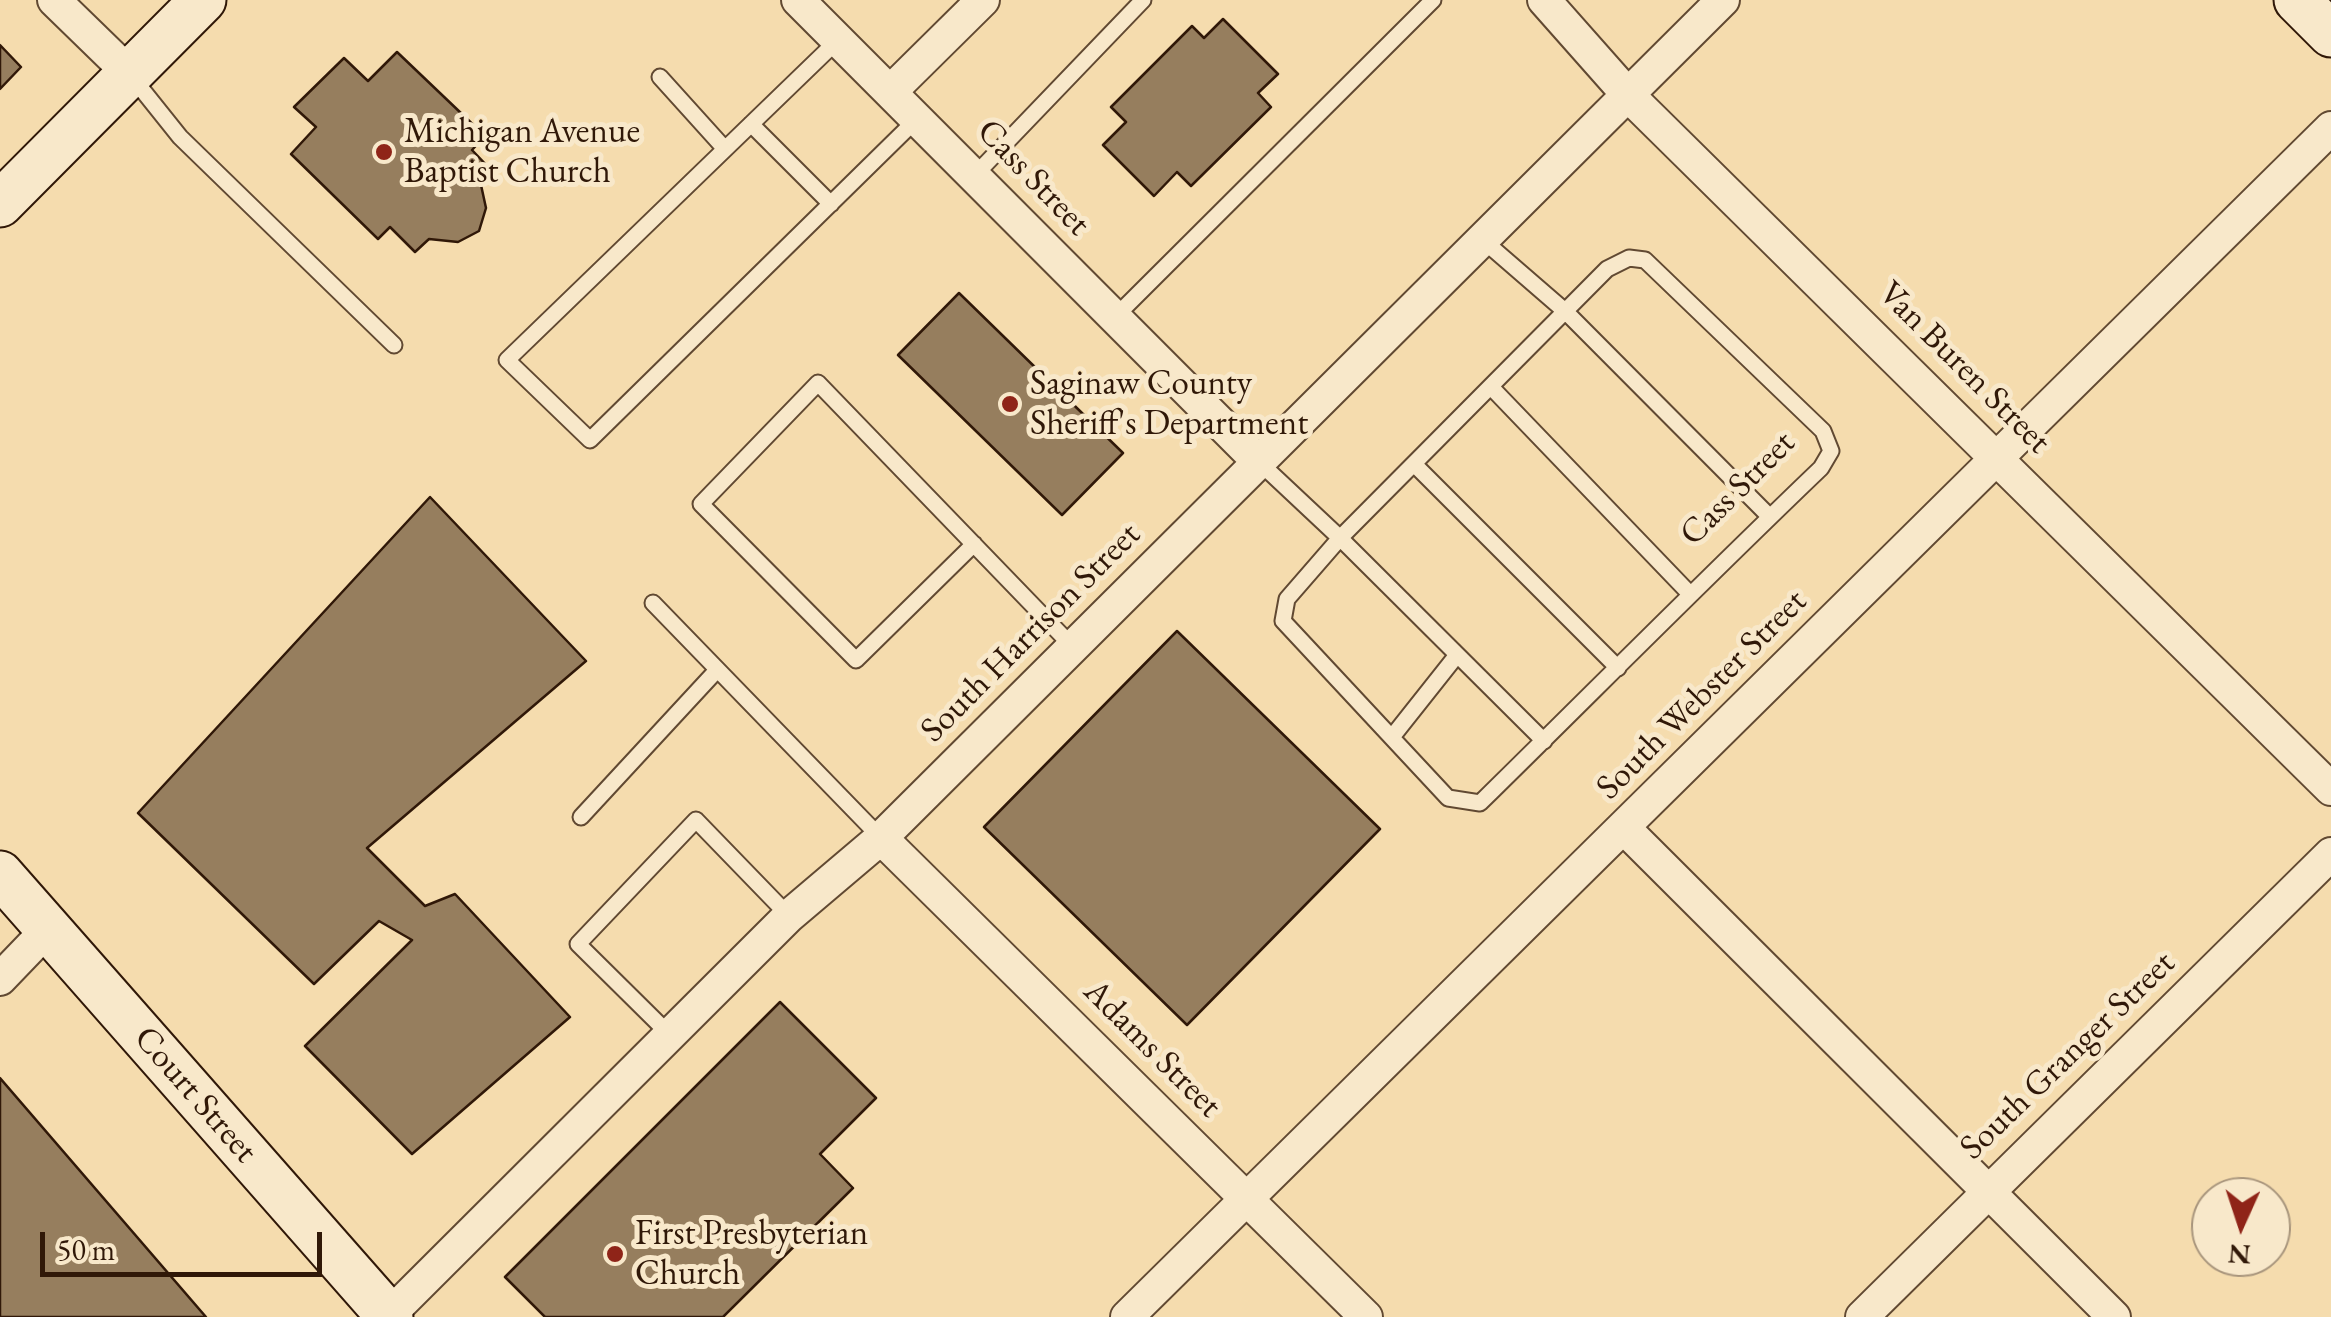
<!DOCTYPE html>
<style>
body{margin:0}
#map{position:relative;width:2331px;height:1317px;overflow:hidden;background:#f5dcae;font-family:"EB Garamond",serif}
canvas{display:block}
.north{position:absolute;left:2191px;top:1177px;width:100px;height:100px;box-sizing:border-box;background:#f8e8ca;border:2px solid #a8957c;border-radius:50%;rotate:183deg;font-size:28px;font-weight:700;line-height:40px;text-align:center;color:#301808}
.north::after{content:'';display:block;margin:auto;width:35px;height:45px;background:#8f2418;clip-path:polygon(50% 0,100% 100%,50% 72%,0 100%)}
.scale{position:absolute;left:40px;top:1232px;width:282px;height:45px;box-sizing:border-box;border:5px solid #301808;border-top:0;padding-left:12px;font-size:30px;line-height:35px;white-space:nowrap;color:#301808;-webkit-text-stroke:8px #f8e8ca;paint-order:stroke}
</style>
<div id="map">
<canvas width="2331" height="1317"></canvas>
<div class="north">N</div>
<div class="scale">50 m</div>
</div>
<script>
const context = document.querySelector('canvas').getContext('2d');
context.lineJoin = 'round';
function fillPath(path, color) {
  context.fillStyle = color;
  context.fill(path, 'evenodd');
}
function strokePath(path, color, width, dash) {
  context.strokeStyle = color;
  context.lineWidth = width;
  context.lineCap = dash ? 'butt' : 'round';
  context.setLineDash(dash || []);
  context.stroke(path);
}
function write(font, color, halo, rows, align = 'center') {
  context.font = font + ' "EB Garamond",serif';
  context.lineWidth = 10;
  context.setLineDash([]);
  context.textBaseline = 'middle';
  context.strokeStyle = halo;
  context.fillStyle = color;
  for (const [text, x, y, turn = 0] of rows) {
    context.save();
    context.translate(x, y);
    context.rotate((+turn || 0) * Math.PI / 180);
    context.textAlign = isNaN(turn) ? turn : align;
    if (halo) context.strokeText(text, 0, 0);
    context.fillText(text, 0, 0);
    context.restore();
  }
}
const building = new Path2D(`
 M1223,19L1278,74L1258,93L1271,107L1191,186L1177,172L1154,196L1103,145L1126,122L1111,107L1192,26L1204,38Z
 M0,45L21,67L0,89Z
 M397,52L485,136L472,150L492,171L481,185L486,208L479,231L458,242L429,239L415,252L390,227L378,239L291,154L316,127L294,107L344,58L368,81Z
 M959,293L1123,453L1062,515L898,355Z
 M430,497L586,661L367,848L425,906L455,894L570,1017L412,1154L305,1046L412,940L379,921L314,984L138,813Z
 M1177,631L1380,829L1187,1025L984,827Z
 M780,1002L876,1098L820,1154L853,1188L723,1317H545L505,1277Z
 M0,1078L206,1317H0Z`);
fillPath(building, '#967e5e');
strokePath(building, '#301808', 2.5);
const lane = new Path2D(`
 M838,40L507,360L590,440L918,118
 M132,77L180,137L394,345
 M660,77L725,149
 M751,124L831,204
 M974,176L1143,0
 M1484,241L1566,312L1770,517
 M1114,318L1433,0
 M1492,388L1690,594
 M1259,462L1340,538L1287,599L1283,621L1448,798L1480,803C1594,691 1706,578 1821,468L1831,451L1823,431L1645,260L1629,258L1607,269L1340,538L1544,741
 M1414,464L1618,668
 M974,544L856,660L701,504L818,383L1073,647
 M653,603L881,838
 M1392,737L1457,655
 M581,817L717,670
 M670,1035L578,944L696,820L789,916`);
const street = new Path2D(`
 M54,0L129,73
 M798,0L1259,462
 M1544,0L1629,96L2331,789
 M891,91L983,0
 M1625,829L2114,1317
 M881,838L1366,1317
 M0,979L49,928
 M388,1316L789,916L881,838L1723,0
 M1127,1317L2331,128
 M1862,1317L2331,854`);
const secondary = new Path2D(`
 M2297,0L2331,34
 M0,204L203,0
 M0,874L390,1317`);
strokePath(lane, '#614932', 19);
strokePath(street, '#614932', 36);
strokePath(secondary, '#301808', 49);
strokePath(lane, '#f8e8ca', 15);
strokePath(street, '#f8e8ca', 32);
strokePath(secondary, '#f8e8ca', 45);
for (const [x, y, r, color] of [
 [384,152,10,"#8f2418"],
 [1010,404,10,"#8f2418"],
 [615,1254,10,"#8f2418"]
]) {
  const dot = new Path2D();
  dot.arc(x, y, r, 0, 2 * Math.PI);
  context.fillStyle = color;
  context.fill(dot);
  strokePath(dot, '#f8e8ca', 4);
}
write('35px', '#301808', '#f8e8ca', [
 ["Michigan Avenue",404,132],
 ["Baptist Church",404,172],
 ["Saginaw County",1030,384],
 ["Sheriff's Department",1030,424],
 ["First Presbyterian",635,1234],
 ["Church",635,1274]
], 'left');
write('35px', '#301808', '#f8e8ca', [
 ["Cass Street",1033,178,46],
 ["Van Buren Street",1964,368,45],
 ["Cass Street",1738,489,-45],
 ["South Harrison Street",1031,633,-45],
 ["South Webster Street",1702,695,-45],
 ["Adams Street",1152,1049,45],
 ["South Granger Street",2068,1056,-44],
 ["Court Street",195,1095,49]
]);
</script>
